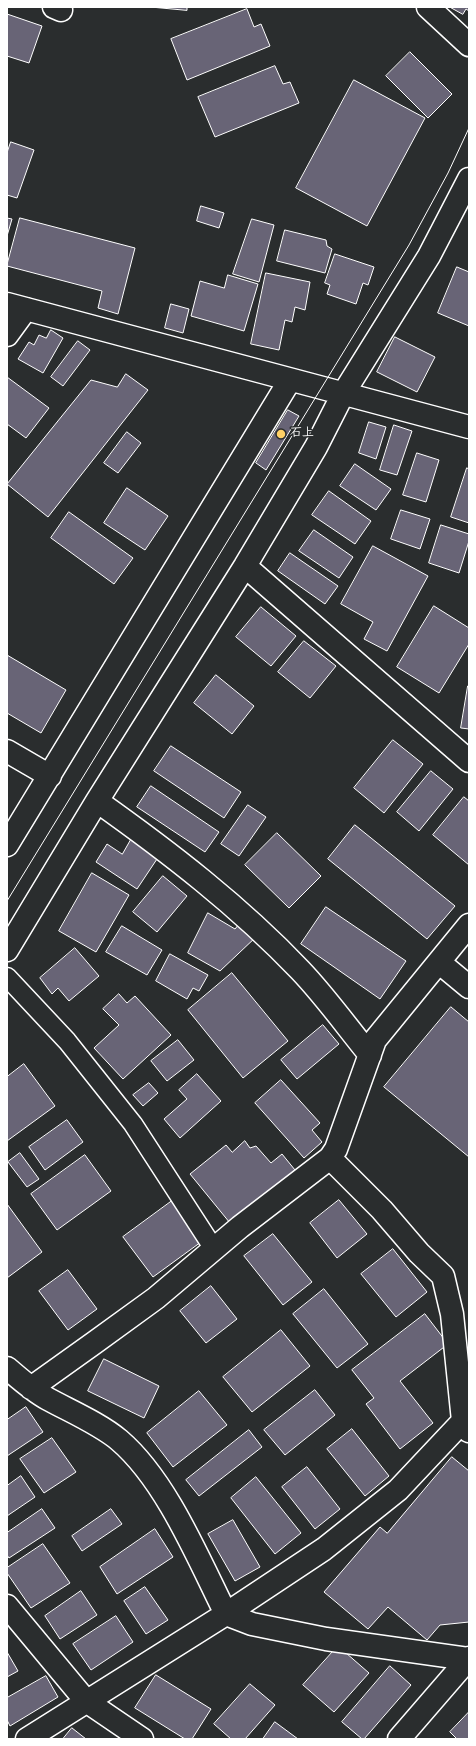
<!DOCTYPE html>
<meta charset="utf-8">
<style>
body{margin:0}
#map{position:relative;width:476px;height:1746px;overflow:hidden;background:#2a2d2e;font-family:Kalam,sans-serif}
canvas{display:block}
.frame{position:absolute;inset:0;border:8px solid #fff;pointer-events:none}
</style>
<div id="map">
<canvas width="476" height="1746"></canvas>
<div class="frame"></div>
</div>
<script>
const context = document.querySelector('canvas').getContext('2d');
context.lineJoin = 'round';
function fillPath(path, color) {
  context.fillStyle = color;
  context.fill(path, 'evenodd');
}
function strokePath(path, color, width, dash) {
  context.strokeStyle = color;
  context.lineWidth = width;
  context.lineCap = dash ? 'butt' : 'round';
  context.setLineDash(dash || []);
  context.stroke(path);
}
function write(font, color, halo, rows, align = 'center') {
  context.font = font + ' Kalam,"Klee One",sans-serif';
  context.lineWidth = 3;
  context.setLineDash([]);
  context.textBaseline = 'middle';
  context.strokeStyle = halo;
  context.fillStyle = color;
  for (const [text, x, y, turn = 0] of rows) {
    context.save();
    context.translate(x, y);
    context.rotate((+turn || 0) * Math.PI / 180);
    context.textAlign = isNaN(turn) ? turn : align;
    if (halo) context.strokeText(text, 0, 0);
    context.fillText(text, 0, 0);
    context.restore();
  }
}
const building = new Path2D(`
 M151,7H187V10Z
 M450,7H469V11L466,9L463,14Z
 M247,9L254,27L261,24L270,46L187,80L171,39Z
 M7,14L42,26L29,63L7,56Z
 M410,52L452,94L428,118L386,76Z
 M275,66L283,84L290,82L299,103L215,137L198,97Z
 M354,80L425,118L367,226L296,188Z
 M11,142L34,150L17,198L7,195V153Z
 M201,206L224,213L219,228L197,221Z
 M7,218L12,219L7,236Z
 M20,218L135,248L118,314L98,308L102,291L7,266Z
 M252,219L274,225L259,282L233,274Z
 M285,230L326,240L327,246L332,249L325,273L277,261Z
 M335,254L374,267L368,285L363,283L356,304L327,294L330,285L325,283Z
 M457,267L469,272V326L438,313Z
 M266,273L310,282L305,310L295,307L292,322L285,320L279,350L251,344Z
 M228,275L258,284L244,331L191,316L200,281L224,288Z
 M171,304L189,309L183,333L165,328Z
 M51,330L63,338L43,373L18,359L29,342L34,345L39,335L46,338Z
 M395,337L435,357L417,392L377,372Z
 M78,341L90,350L63,386L51,377Z
 M126,374L148,390L48,517L7,484L91,380L117,387Z
 M7,377L49,408L26,438L7,424Z
 M288,410L299,416L266,470L256,463Z
 M369,422L386,427L376,459L359,453Z
 M394,425L412,431L397,475L380,470Z
 M127,432L141,443L118,473L104,463Z
 M417,453L439,460L426,502L403,495Z
 M355,464L391,489L376,510L340,486Z
 M467,468L469,469V523L451,517Z
 M127,488L168,516L145,550L104,523Z
 M329,491L371,521L355,544L312,515Z
 M401,510L430,519L420,549L391,539Z
 M69,512L133,558L114,584L51,538Z
 M441,525L469,534V541L459,573L429,563Z
 M314,530L353,557L339,578L299,551Z
 M373,546L428,576L387,651L364,639L373,622L341,604Z
 M290,553L338,586L325,604L278,571Z
 M434,606L469,628V644L439,693L397,667Z
 M261,607L296,636L271,666L236,637Z
 M304,641L336,666L310,698L278,672Z
 M7,655L66,690L41,733L7,713Z
 M216,675L254,706L232,734L194,703Z
 M468,686H469V729L461,728Z
 M393,740L423,764L384,813L354,788Z
 M171,746L241,792L224,818L154,771Z
 M431,771L453,789L419,831L397,812Z
 M151,786L219,832L205,852L137,807Z
 M464,797L469,801V865L433,835Z
 M248,805L266,817L239,856L221,844Z
 M355,825L455,906L427,939L328,859Z
 M277,833L321,876L289,908L245,865Z
 M132,838L159,856L137,889L96,862L107,844L122,854Z
 M92,873L129,895L96,952L59,931Z
 M163,876L187,896L157,932L133,912Z
 M326,907L406,961L380,999L301,944Z
 M208,913L235,929L239,924L257,936L220,971L188,953Z
 M122,926L162,950L147,975L106,952Z
 M75,948L99,976L69,1001L58,988L52,994L40,978Z
 M170,954L208,975L199,991L193,988L187,999L156,981Z
 M232,973L288,1041L243,1078L188,1010Z
 M119,994L127,1003L135,996L171,1035L123,1079L94,1048L119,1025L103,1009Z
 M451,1007L469,1022V1157L384,1087Z
 M323,1025L339,1044L297,1079L281,1060Z
 M178,1040L194,1060L167,1081L151,1061Z
 M24,1064L55,1106L7,1141V1077Z
 M197,1074L221,1101L180,1138L164,1119L187,1099L179,1090Z
 M281,1080L320,1123L312,1130L322,1142L304,1158L255,1103Z
 M149,1083L158,1093L143,1106L133,1095Z
 M67,1120L83,1142L45,1170L29,1147Z
 M245,1141L250,1148L256,1146L271,1163L282,1154L295,1170L230,1223L190,1174L226,1145L232,1152Z
 M20,1153L39,1179L27,1187L8,1162Z
 M85,1155L111,1191L57,1230L31,1194Z
 M339,1200L367,1234L337,1258L310,1223Z
 M172,1201L201,1242L153,1277L123,1237Z
 M7,1204L42,1252L7,1278Z
 M273,1234L312,1282L283,1305L244,1256Z
 M393,1249L427,1292L396,1317L361,1274Z
 M68,1270L97,1309L68,1330L39,1291Z
 M211,1286L237,1319L206,1343L180,1311Z
 M324,1289L368,1344L337,1368L293,1314Z
 M425,1314L448,1344L400,1381L433,1423L400,1449L366,1404L374,1398L352,1370Z
 M281,1330L310,1366L252,1412L223,1377Z
 M104,1359L159,1386L144,1418L88,1391Z
 M315,1390L335,1415L285,1455L264,1430Z
 M199,1391L227,1425L173,1467L147,1433Z
 M26,1407L43,1432L7,1456V1420Z
 M352,1429L389,1476L365,1496L327,1449Z
 M249,1430L262,1447L199,1496L186,1480Z
 M52,1438L76,1472L44,1493L20,1459Z
 M452,1457L469,1471V1622L440,1625L427,1640L388,1607L368,1629L324,1592L380,1527L387,1533Z
 M307,1467L340,1509L315,1529L282,1487Z
 M21,1476L35,1497L7,1516V1486Z
 M256,1477L301,1533L275,1554L231,1498Z
 M42,1509L55,1528L9,1558L7,1555V1533Z
 M111,1509L122,1524L82,1551L72,1536Z
 M233,1520L260,1567L235,1581L208,1534Z
 M155,1529L173,1557L117,1594L100,1567Z
 M43,1544L70,1583L31,1608L7,1573V1568Z
 M145,1587L168,1620L146,1634L124,1601Z
 M81,1591L97,1615L60,1639L45,1616Z
 M116,1616L133,1642L91,1670L73,1644Z
 M338,1646L369,1673L334,1712L303,1685Z
 M7,1652L18,1671L7,1677Z
 M390,1666L411,1685L364,1739H362L342,1722Z
 M156,1675L211,1709L192,1739H185L135,1708Z
 M46,1676L58,1697L10,1726L7,1720V1698Z
 M250,1684L275,1705L245,1739H231L214,1724Z
 M469,1712V1739H457L450,1732Z
 M275,1722L298,1739H263Z
 M72,1728L86,1739H63Z`);
fillPath(building, '#686476');
strokePath(building, '#fff', 1);
const lane = new Path2D(`
 M7,977L67,1041L133,1124L214,1249`);
const street = new Path2D(`
 M54,7L61,10
 M428,7L469,45
 M7,304L469,427
 M7,335L26,309
 M245,566L469,761
 M7,751L50,776
 M97,801C169,852 239,906 300,970C325,996 347,1027 370,1055
 M7,845L290,380
 M7,950L97,801L245,566L316,447L343,394L429,256L469,179
 M440,963L469,987
 M330,1158L382,1210L419,1253L443,1276L452,1314L463,1421L469,1431
 M7,1368C20,1379 33,1391 48,1399C70,1411 100,1424 119,1440C166,1480 198,1558 226,1614L252,1624L326,1639L468,1659
 M31,1388L94,1343L156,1298L240,1227L330,1158L336,1149L375,1040L469,925
 M7,1606L86,1701L142,1739
 M27,1739L226,1614L324,1549L398,1490L463,1421
 M399,1739L469,1658`);
strokePath(lane, '#fff', 21);
strokePath(street, '#fff', 25);
strokePath(lane, '#2a2d2e', 18);
strokePath(street, '#2a2d2e', 22);
strokePath(new Path2D(`
 M7,901L409,245L448,173L469,128`), '#fff', 1);
for (const [x, y, r, color] of [
 [281,434,5,"#ffd166"]
]) {
  const dot = new Path2D();
  dot.arc(x, y, r, 0, 2 * Math.PI);
  context.fillStyle = color;
  context.fill(dot);
  strokePath(dot, '#2a2d2e', 1.5);
}
write('bold 12px', '#fff', '#2a2d2e', [
 ["石上",290,434]
], 'left');
</script>
